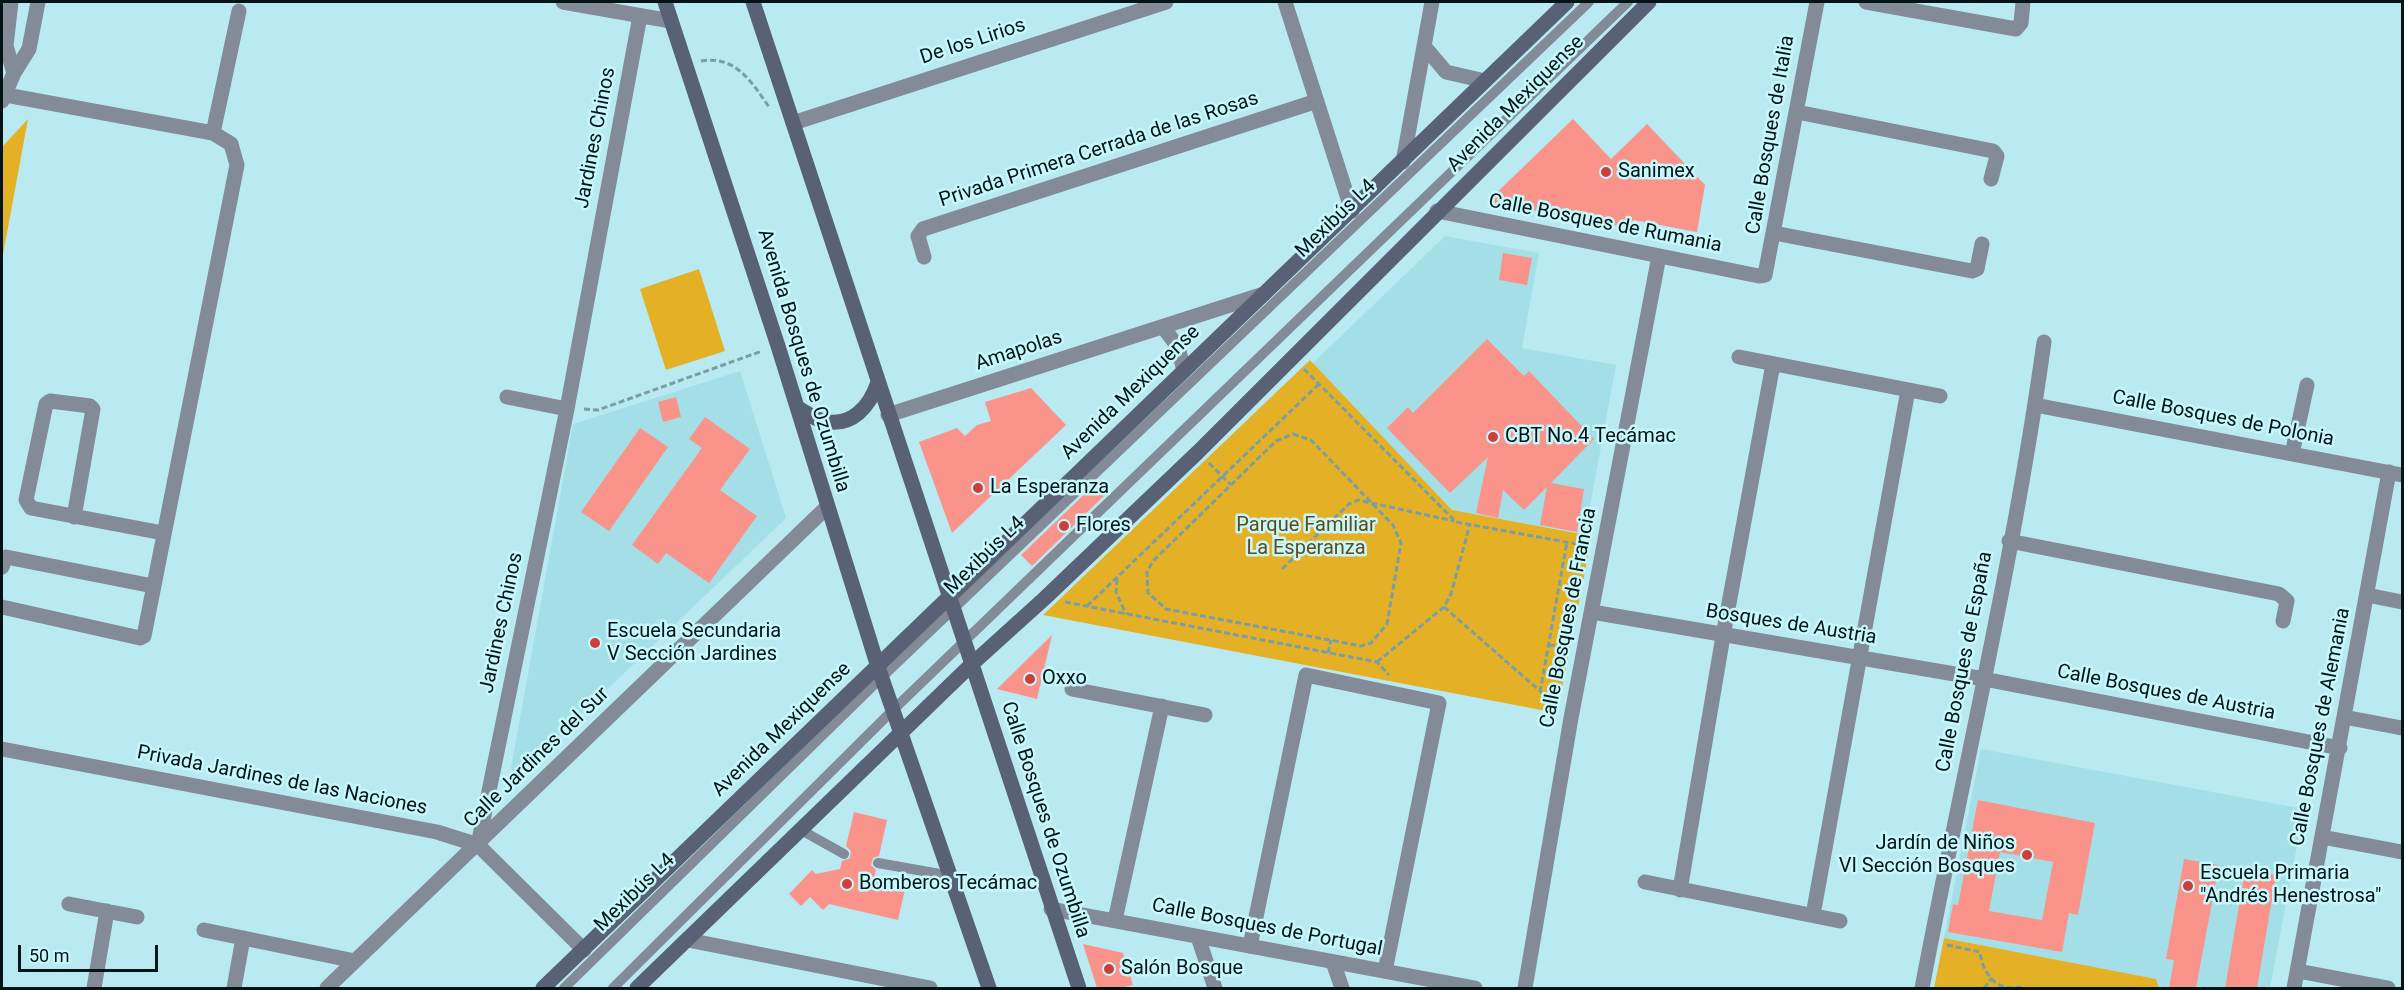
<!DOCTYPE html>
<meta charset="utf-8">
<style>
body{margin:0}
#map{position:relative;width:2404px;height:990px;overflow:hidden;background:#b9eaf1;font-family:Roboto,sans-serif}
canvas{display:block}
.frame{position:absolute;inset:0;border:3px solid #021416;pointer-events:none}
.scale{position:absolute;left:18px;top:945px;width:140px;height:27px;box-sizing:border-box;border:3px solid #021416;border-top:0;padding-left:8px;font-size:18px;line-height:21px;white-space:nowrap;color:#021416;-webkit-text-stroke:4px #c6f8fe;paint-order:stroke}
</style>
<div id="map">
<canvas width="2404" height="990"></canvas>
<div class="frame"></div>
<div class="scale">50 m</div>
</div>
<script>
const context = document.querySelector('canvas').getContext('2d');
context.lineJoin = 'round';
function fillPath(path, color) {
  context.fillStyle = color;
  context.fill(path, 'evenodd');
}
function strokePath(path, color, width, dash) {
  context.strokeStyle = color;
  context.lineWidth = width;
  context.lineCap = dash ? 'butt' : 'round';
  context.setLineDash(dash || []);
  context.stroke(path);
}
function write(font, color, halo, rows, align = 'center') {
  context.font = font + ' Roboto,sans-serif';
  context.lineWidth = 5;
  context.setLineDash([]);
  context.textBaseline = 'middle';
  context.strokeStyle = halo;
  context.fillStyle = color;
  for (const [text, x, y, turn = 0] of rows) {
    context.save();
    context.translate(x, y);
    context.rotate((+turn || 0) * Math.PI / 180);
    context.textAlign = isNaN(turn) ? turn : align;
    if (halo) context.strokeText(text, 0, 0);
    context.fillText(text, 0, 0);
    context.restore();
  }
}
fillPath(new Path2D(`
 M1445,236L1539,253L1522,348L1616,365L1585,534L1452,510L1312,364Z
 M740,371L786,518L519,774L513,773L511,768L573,424Z
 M1981,749L2304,809L2270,988H2159L2155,979L1944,938Z`), '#a4dfe7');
fillPath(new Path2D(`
 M28,119L2,260V147Z
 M699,269L725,351L666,370L640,289Z
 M1310,360L1452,510L1592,536L1557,713L1043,615Z
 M1944,938L2156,979L2159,988H1934Z`), '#e4b126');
fillPath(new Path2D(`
 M1573,119L1611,159L1647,124L1705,185L1697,232L1634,220L1625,227L1487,202Z
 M1503,253L1532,258L1527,285L1499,280Z
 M1487,339L1524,376L1529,371L1594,439L1551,483L1584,489L1577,532L1540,525L1547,487L1524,510L1503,490L1498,518L1476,513L1488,457L1450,493L1387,428L1408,407L1413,413Z
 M1031,388L1066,425L952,533L919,442L957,428L965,436L977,425L991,421L985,402Z
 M676,397L681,417L663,422L658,402Z
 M705,417L750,449L720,490L757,516L709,583L666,553L658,564L632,545L702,448L689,439Z
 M640,428L668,447L609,531L581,512Z
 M1096,483L1106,494L1032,566L1021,555Z
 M1052,635L1037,699L997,689Z
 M1978,800L2095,823L2078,915L2069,913L2062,952L1948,932L1953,904L1958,905ZM2000,852L2053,862L2042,920L1989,911Z
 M854,812L887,820L879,856L873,858L871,865L876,870L874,878L906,885L898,920L829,904L823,910L810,897L801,906L789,894L812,870L816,874L840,869L842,861L850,858L851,851L846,846Z
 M2184,859L2219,865L2196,988H2169L2174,960L2166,959Z
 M2245,870L2276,875L2257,988H2225Z
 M1083,944L1123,953L1133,985L1120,988H1097Z`), '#fa938a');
strokePath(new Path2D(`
 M701,61C735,55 751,81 769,107
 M1304,369L1456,522L1588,546
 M584,409L598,410L762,351
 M1293,434L1311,440L1393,525L1401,543L1387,624L1371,643L1361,646L1166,609L1148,593L1147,572L1153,561L1276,441Z
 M1209,463L1231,485
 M1282,569L1349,504L1358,500L1454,521
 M1117,579L1116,592L1126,614
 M1065,602L1377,662L1389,675
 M1087,606L1319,384
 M1444,607L1556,705
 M1549,645L1568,647
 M1328,653L1331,640
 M1377,662L1444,607L1451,594L1470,524
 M1540,692L1567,542
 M1947,945L1980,952C1982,968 1991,986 2010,988C2016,988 2019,986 2024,988
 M1984,988L1992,978`), '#799fa4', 3, [6, 3]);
strokePath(new Path2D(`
 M801,830L844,854
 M878,863L951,876
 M564,988L881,678L1589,2
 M613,988L892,711L1628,2`), '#838a98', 10);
strokePath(new Path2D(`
 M563,2L671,21
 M1285,2L1352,211
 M1866,2L2016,29L2021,23L2023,2
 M1424,46L1446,72L1485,81
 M2,91L6,95L213,133L231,144L237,165L144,636L140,638L2,607
 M1797,112L1993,151L1997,156L1991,179
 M793,123L1166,2
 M213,133L239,11
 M1403,162L1432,2
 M1437,211L1759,276L1765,275L1817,2
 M1774,233L1972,271L1977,269L1982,244
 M924,257L918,236L923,229L1317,101
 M1163,327L1178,347L1184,371
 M1739,357L1940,396
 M507,397L567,409
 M2035,405L2402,475
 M888,415L1264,294
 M2292,454L2307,385
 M74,517L93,409L90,406L50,401L46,404L26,500L31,508L163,533
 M2009,541L2279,594L2287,601L2283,621
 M2,567L6,557L153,586
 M2367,595L2402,602
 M1592,612L1984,679L2340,748
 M1072,689L1205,715
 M2344,717L2402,728
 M2,749L437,832L478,845L584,950
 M2322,837L2402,852
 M478,845L567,409L640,16
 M1645,882L1840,921
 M1680,890L1723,636L1773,364
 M69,904L137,917
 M1813,915L1908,390
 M1115,920L1162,706
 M204,930L355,961
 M1198,937L1215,988
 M688,940L930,988
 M1250,946L1306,675L1439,703L1385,971
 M1333,962L1342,988
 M2298,971L2388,988
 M94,988L107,911
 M234,988L243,938
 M327,988L827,507
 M1525,988L1571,718L1659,256
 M1922,988C1963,773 2014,559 2044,342
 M2294,988L2389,472`), '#838a98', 15);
strokePath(new Path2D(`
 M11,2L6,46L14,73
 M2,101L14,73L29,49L38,2
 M1051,909L1475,988`), '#838a98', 15);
strokePath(new Path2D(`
 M665,2L778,346L878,667L989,988
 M753,2L1079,988
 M798,408C805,412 815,419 823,421C852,428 870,406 878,382
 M543,988L1567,2
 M637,988L972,664L1045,598L1198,452L1649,2`), '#586175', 15);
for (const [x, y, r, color] of [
 [1606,172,6,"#ce3f3c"],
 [1493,437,6,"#ce3f3c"],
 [978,488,6,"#ce3f3c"],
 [1064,526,6,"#ce3f3c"],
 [595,643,6,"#ce3f3c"],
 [1030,679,6,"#ce3f3c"],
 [2027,855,6,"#ce3f3c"],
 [847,884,6,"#ce3f3c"],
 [2188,886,6,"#ce3f3c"],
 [1109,969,6,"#ce3f3c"]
]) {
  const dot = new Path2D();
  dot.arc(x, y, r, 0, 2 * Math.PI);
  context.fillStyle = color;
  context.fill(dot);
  strokePath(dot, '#c6f8fe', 2);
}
write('20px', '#021416', '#c6f8fe', [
 ["De los Lirios",973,42,-18],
 ["Avenida Mexiquense",1516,104,-45],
 ["Calle Bosques de Italia",1771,135,-80],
 ["Jardines Chinos",596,138,-79],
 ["Privada Primera Cerrada de las Rosas",1099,150,-18],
 ["Mexibús L4",1336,219,-44],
 ["Calle Bosques de Rumania",1605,224,11],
 ["Amapolas",1019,351,-18],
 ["Avenida Bosques de Ozumbilla",803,361,73],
 ["Avenida Mexiquense",1131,393,-44],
 ["Calle Bosques de Polonia",2223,419,11],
 ["Mexibús L4",985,556,-44],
 ["Calle Bosques de Francia",1569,618,-79],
 ["Jardines Chinos",502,623,-78],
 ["Bosques de Austria",1791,625,9],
 ["Calle Bosques de España",1965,662,-79],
 ["Calle Bosques de Austria",2166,693,11],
 ["Calle Bosques de Alemania",2321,727,-79],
 ["Avenida Mexiquense",782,730,-44],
 ["Calle Jardines del Sur",537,758,-44],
 ["Privada Jardines de las Naciones",282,781,11],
 ["Calle Bosques de Ozumbilla",1045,820,72],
 ["Mexibús L4",635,893,-44],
 ["Calle Bosques de Portugal",1267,928,11]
]);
write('20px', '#021416', '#c6f8fe', [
 ["Sanimex",1618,172],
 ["CBT No.4 Tecámac",1505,437],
 ["La Esperanza",990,488],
 ["Flores",1076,526],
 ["Escuela Secundaria",607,632],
 ["V Sección Jardines",607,655],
 ["Oxxo",1042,679],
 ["Jardín de Niños",2015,844,"right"],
 ["VI Sección Bosques",2015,867,"right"],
 ["Escuela Primaria",2200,874],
 ["\"Andrés Henestrosa\"",2200,897],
 ["Bomberos Tecámac",859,884],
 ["Salón Bosque",1121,969]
], 'left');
write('20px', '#604b15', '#c6f8fe', [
 ["Parque Familiar",1306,526],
 ["La Esperanza",1306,549]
]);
</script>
